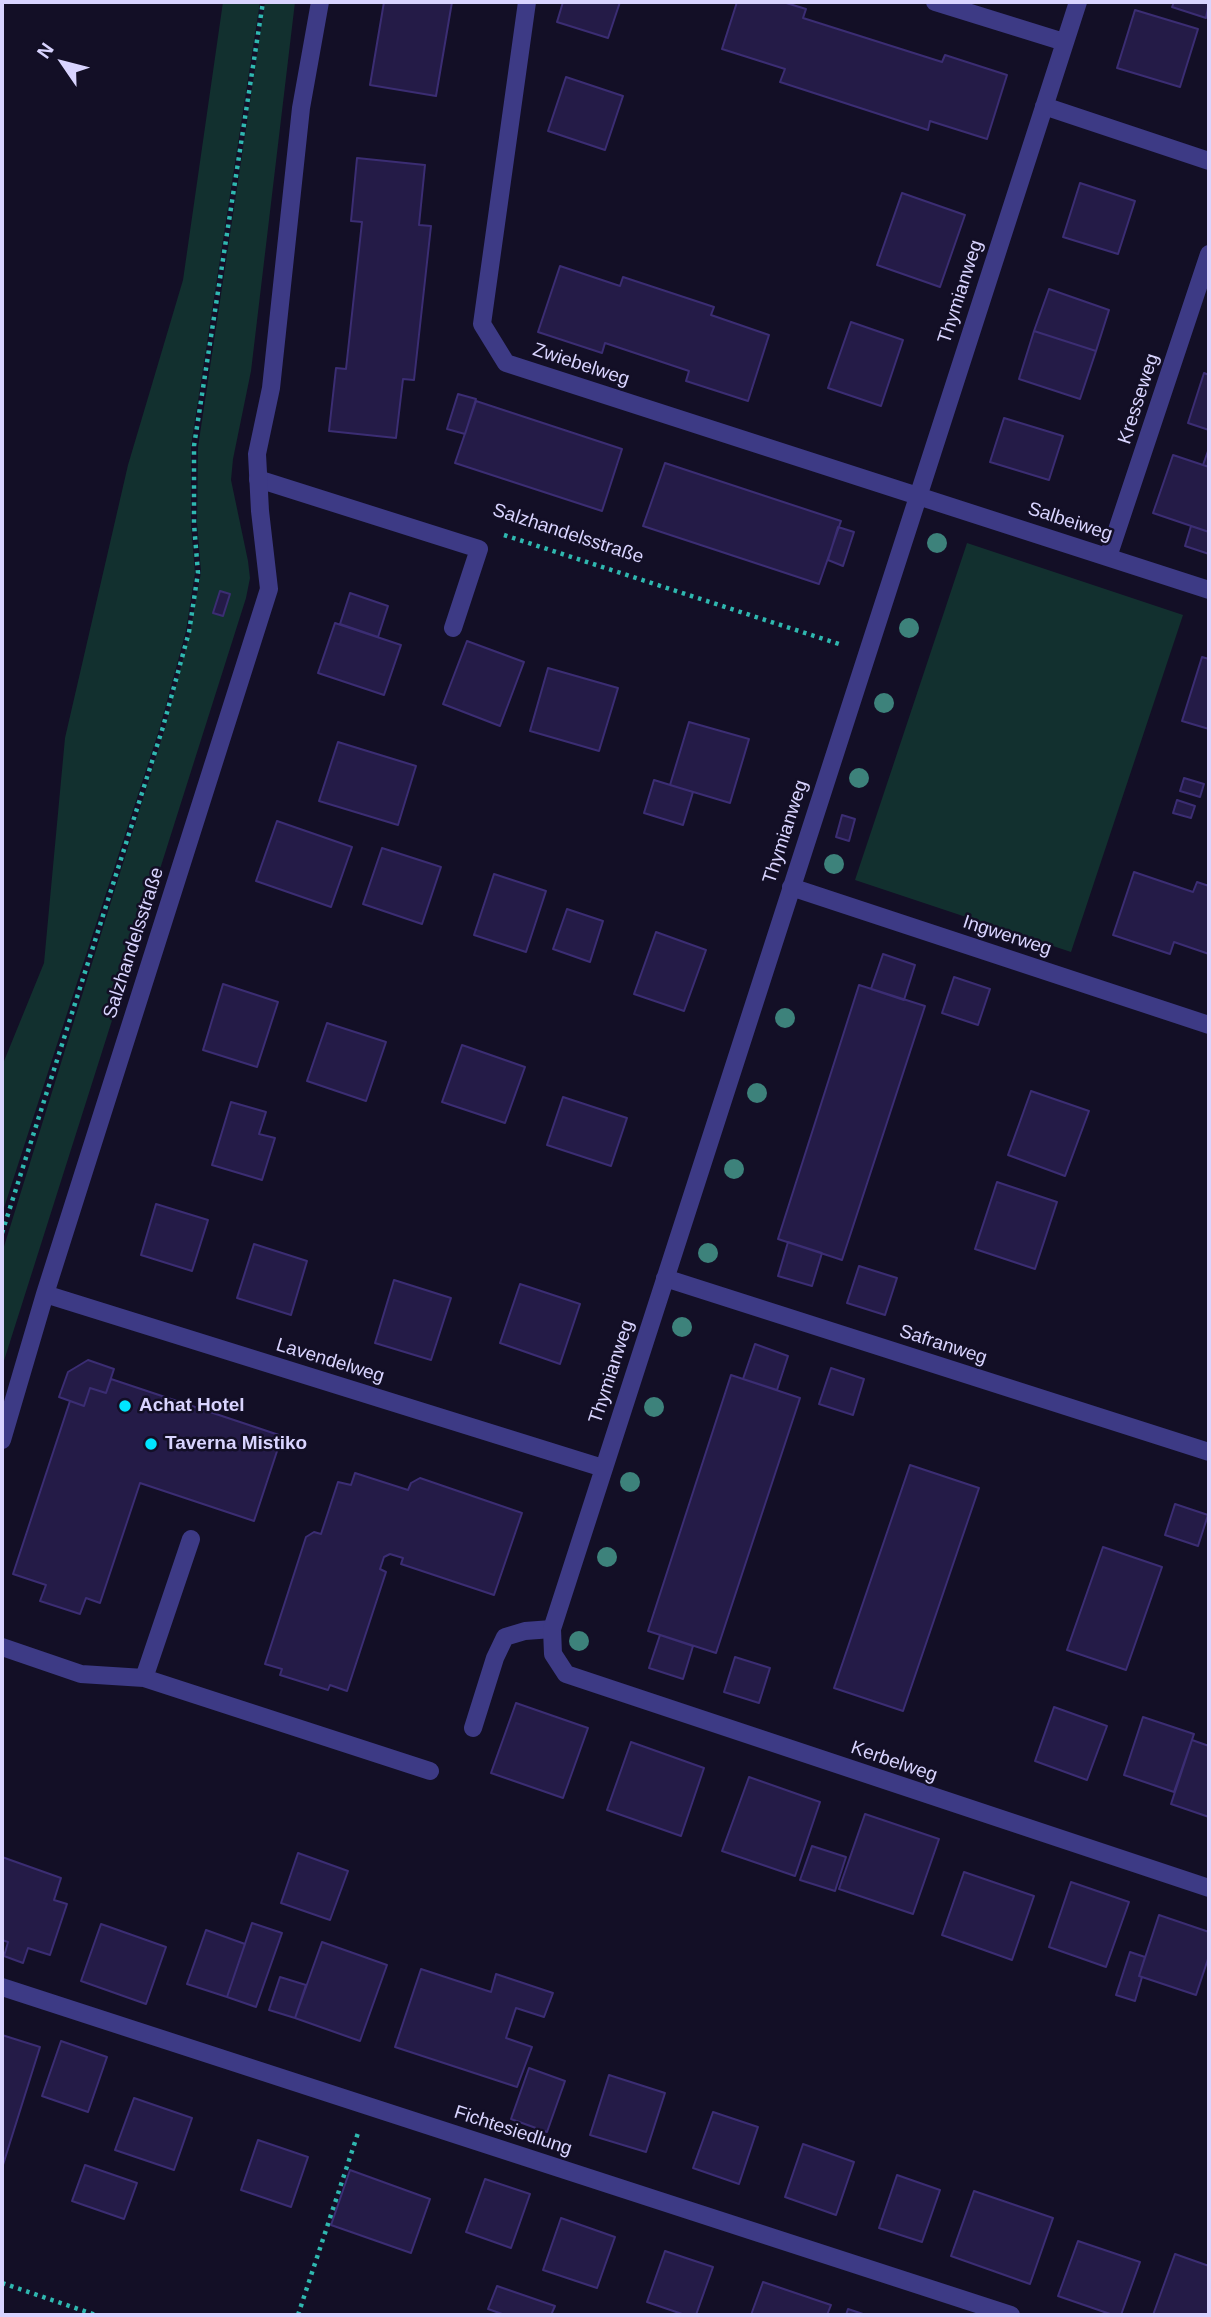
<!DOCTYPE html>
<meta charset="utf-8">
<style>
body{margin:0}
#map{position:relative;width:1211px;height:2317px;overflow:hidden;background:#130f26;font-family:Helvetica,sans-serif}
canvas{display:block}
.frame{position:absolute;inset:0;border:4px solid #d9d4ff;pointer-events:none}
.north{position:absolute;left:28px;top:28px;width:70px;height:70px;-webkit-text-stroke:5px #130f26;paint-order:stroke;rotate:305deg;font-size:19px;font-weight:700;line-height:28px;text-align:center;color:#d9d4ff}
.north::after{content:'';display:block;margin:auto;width:24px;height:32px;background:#d9d4ff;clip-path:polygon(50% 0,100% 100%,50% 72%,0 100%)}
</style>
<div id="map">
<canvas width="1211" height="2317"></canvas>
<div class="frame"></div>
<div class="north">N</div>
</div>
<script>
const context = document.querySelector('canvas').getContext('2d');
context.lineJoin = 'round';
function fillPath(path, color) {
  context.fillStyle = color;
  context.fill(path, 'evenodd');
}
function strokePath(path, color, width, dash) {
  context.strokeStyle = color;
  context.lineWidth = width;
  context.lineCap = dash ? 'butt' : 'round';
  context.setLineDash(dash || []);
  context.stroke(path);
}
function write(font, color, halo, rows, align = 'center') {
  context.font = font + ' Helvetica,sans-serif';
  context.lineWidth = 5;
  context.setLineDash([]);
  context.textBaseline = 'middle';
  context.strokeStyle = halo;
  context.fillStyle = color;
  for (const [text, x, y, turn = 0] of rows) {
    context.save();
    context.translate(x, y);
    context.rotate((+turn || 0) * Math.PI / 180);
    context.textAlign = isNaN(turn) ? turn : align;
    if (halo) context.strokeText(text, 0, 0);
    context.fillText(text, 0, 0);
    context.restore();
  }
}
fillPath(new Path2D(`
 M223,2H260L191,446V524L195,573L186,631L160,727L2,1214V1066L44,963L65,738L128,465L183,280Z
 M265,2H295L251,371L233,459L231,480L248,561L250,578L246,598L2,1367V1253L165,728L190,632L201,572L197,523L198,447Z
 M967,543L1183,615L1071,952L855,880Z`), '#12302f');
const building = new Path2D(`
 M384,2H452L436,96L370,85Z
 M563,2H620L608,38L557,22Z
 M737,2H783L806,9L803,18L942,62L945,55L1007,75L987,139L930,121L928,130L780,82L785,69L722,49Z
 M1174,2H1209L1206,18L1172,7Z
 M1135,10L1198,29L1180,87L1117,68Z
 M566,77L623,96L605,150L548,131Z
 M357,158L425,165L419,225L431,226L414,380L403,379L396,438L329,431L336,368L346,369L362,222L351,221Z
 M1080,183L1135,201L1118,254L1063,237Z
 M902,193L965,215L940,287L877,265Z
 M560,266L620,286L623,277L714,307L711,315L769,335L748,401L686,381L689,371L605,343L602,353L538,332Z
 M1049,289L1109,310L1096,351L1034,331Z
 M851,322L903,340L881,406L828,388Z
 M1034,331L1096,351L1080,399L1019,379Z
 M1204,373L1209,375V430L1188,423Z
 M458,394L476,399L465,434L447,429Z
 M476,401L622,449L602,511L455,463Z
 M1004,418L1063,436L1049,480L990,462Z
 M1208,451L1209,452V467L1203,465Z
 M1173,455L1209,467V532L1153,513Z
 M665,463L841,521L819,584L643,526Z
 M1191,526L1209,532V554L1185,546Z
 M838,527L854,532L843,566L828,560Z
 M220,591L230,594L223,616L213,613Z
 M350,593L388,606L378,637L340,624Z
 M335,623L401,645L384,695L318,673Z
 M467,641L524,662L500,726L443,704Z
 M1202,657L1209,659V729L1182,721Z
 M548,668L618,688L599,751L530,731Z
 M689,722L749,739L730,803L670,785Z
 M338,742L416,766L398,825L319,801Z
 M1184,778L1204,784L1200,797L1180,791Z
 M654,780L693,792L683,825L644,813Z
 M1177,800L1195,806L1191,818L1173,813Z
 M842,815L855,819L849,841L836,837Z
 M277,821L352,847L331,907L256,881Z
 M382,848L441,867L422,924L363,904Z
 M1134,872L1193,892L1197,882L1209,886V954L1174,942L1170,954L1113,935Z
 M494,874L546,891L526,952L474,935Z
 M567,909L603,921L590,962L553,949Z
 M656,932L706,950L684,1011L634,994Z
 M883,954L915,965L904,1000L871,989Z
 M954,977L990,989L978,1025L942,1013Z
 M223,984L278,1002L257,1067L203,1050Z
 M859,985L925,1006L842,1260L778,1239Z
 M327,1023L386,1042L366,1101L307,1081Z
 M462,1045L525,1067L505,1123L442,1102Z
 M1031,1091L1089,1111L1065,1176L1008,1155Z
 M563,1097L627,1118L611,1166L547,1145Z
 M231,1102L266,1112L259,1134L275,1138L262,1180L212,1165Z
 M997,1182L1057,1202L1035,1269L975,1249Z
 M156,1204L208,1220L192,1271L141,1255Z
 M788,1242L822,1253L812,1286L778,1276Z
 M254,1244L307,1261L291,1315L237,1298Z
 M859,1266L897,1278L885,1315L847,1303Z
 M394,1280L451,1298L431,1360L375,1343Z
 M520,1284L580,1304L560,1364L500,1343Z
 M755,1344L788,1356L777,1390L743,1379Z
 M88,1360L114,1369L106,1393L90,1388L84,1406L59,1397L68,1372Z
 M831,1368L864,1379L853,1415L819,1404Z
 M731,1375L800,1398L716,1653L648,1631Z
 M111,1379L282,1436L254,1521L140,1483L100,1603L86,1598L80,1614L40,1601L46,1585L13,1574L70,1401L84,1406L90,1388L106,1393Z
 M910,1465L979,1488L903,1711L834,1688Z
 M355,1473L408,1490L411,1483L420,1478L522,1513L494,1595L401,1564L403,1558L390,1554L384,1557L380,1569L386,1572L347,1691L330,1685L328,1690L280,1675L282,1669L265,1664L306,1537L314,1532L321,1534L338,1482L351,1485Z
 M1175,1504L1208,1515L1198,1546L1165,1535Z
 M1103,1547L1162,1567L1126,1670L1067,1650Z
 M660,1635L693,1646L683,1679L649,1668Z
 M735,1657L770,1668L759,1703L724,1692Z
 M516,1703L588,1728L563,1798L491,1773Z
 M1054,1707L1107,1726L1087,1780L1035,1761Z
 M1143,1717L1194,1734L1174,1792L1124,1775Z
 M1192,1740L1209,1746V1817L1171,1804Z
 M631,1742L704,1768L681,1836L607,1810Z
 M749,1777L820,1802L795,1876L722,1851Z
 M865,1814L939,1839L913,1914L839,1889Z
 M812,1846L846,1857L835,1891L800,1880Z
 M298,1853L348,1871L330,1920L281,1903Z
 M2,1857L61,1878L54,1900L67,1904L50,1955L28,1948L23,1963L4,1956L8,1942L2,1940Z
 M964,1872L1034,1896L1012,1960L942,1935Z
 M1071,1882L1129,1902L1106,1967L1049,1947Z
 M1159,1915L1209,1932V1956L1196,1995L1139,1976Z
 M252,1923L282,1933L256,2007L227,1997Z
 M101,1924L166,1947L146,2004L81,1981Z
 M206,1930L245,1944L227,1997L187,1984Z
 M322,1942L387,1965L360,2041L295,2018Z
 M1130,1952L1145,1957L1139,1976L1142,1977L1135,2001L1116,1995Z
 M421,1969L491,1992L496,1974L553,1993L544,2017L516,2008L506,2038L532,2047L517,2087L395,2047Z
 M280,1977L306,1985L295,2018L269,2010Z
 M2,2035L40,2047L2,2168Z
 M61,2041L107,2057L88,2112L42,2096Z
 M529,2068L565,2081L547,2132L511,2119Z
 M609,2075L665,2093L646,2152L590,2135Z
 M134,2098L192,2118L174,2170L115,2150Z
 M713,2112L758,2127L739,2184L693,2168Z
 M258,2140L308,2157L291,2207L241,2190Z
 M803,2144L854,2162L836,2215L785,2197Z
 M85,2165L137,2183L124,2219L72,2201Z
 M350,2170L430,2199L411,2253L331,2225Z
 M897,2175L940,2190L922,2242L879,2228Z
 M485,2179L530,2194L511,2248L466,2232Z
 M974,2191L1053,2218L1030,2284L951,2256Z
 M561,2218L615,2237L597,2288L543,2270Z
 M1078,2241L1140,2262L1121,2315H1113L1058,2296Z
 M665,2251L713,2267L696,2315H685L647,2302Z
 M1175,2254L1209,2266V2315H1153Z
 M763,2282L831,2305L827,2315H751Z
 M497,2286L555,2306L551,2315H505L488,2309Z
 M848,2309L866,2315H846Z`);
fillPath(building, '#241b47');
strokePath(building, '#3b2d73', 2);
strokePath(new Path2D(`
 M504,535L839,644
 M2,1233L163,727L189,632L198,573L194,524V446L263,2
 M2,2283L96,2315
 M298,2315L358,2133`), '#2fb8b0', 4.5, [3.5, 5]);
strokePath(new Path2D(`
 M258,479L479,549L453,628
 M2,1647L81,1674L144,1678L430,1771
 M144,1678L191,1539
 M473,1728L495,1658L505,1637L525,1631L552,1629`), '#3d3a85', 18);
strokePath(new Path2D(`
 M527,2L482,324L506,363L1209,590
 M935,2L1064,42
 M1078,2L552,1629L553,1654L566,1674L1209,1888
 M1044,106L1209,161
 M1108,557L1209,254
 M791,887L1209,1025
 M665,1278L1209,1452
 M45,1294L603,1468
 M2,1440L45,1294L269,589L260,511L257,454L271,388L301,108L320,2
 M2,1987L1011,2315`), '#3d3a85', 18);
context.fillStyle = '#3d827b';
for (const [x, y] of [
 [937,543],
 [909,628],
 [884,703],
 [859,778],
 [834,864],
 [785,1018],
 [757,1093],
 [734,1169],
 [708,1253],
 [682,1327],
 [654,1407],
 [630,1482],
 [607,1557],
 [579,1641]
]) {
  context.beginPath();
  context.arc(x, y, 10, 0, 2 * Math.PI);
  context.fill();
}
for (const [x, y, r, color] of [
 [125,1406,7,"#00e5ff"],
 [151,1444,7,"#00e5ff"]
]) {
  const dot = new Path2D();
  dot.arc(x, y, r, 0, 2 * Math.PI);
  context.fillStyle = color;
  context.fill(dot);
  strokePath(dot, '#130f26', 2.5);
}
write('19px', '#d9d4ff', '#130f26', [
 ["Thymianweg",961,292,-72],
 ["Zwiebelweg",581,365,18],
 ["Kresseweg",1139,399,-72],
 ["Salbeiweg",1070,522,18],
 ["Salzhandelsstraße",568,534,18],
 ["Thymianweg",786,832,-72],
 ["Ingwerweg",1007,936,18],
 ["Salzhandelsstraße",134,943,-72],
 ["Safranweg",943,1345,18],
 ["Lavendelweg",330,1361,17],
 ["Thymianweg",612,1372,-72],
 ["Kerbelweg",894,1762,19],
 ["Fichtesiedlung",513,2131,18]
]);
write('bold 19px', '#d9d4ff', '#130f26', [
 ["Achat Hotel",139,1406],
 ["Taverna Mistiko",165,1444]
], 'left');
</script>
